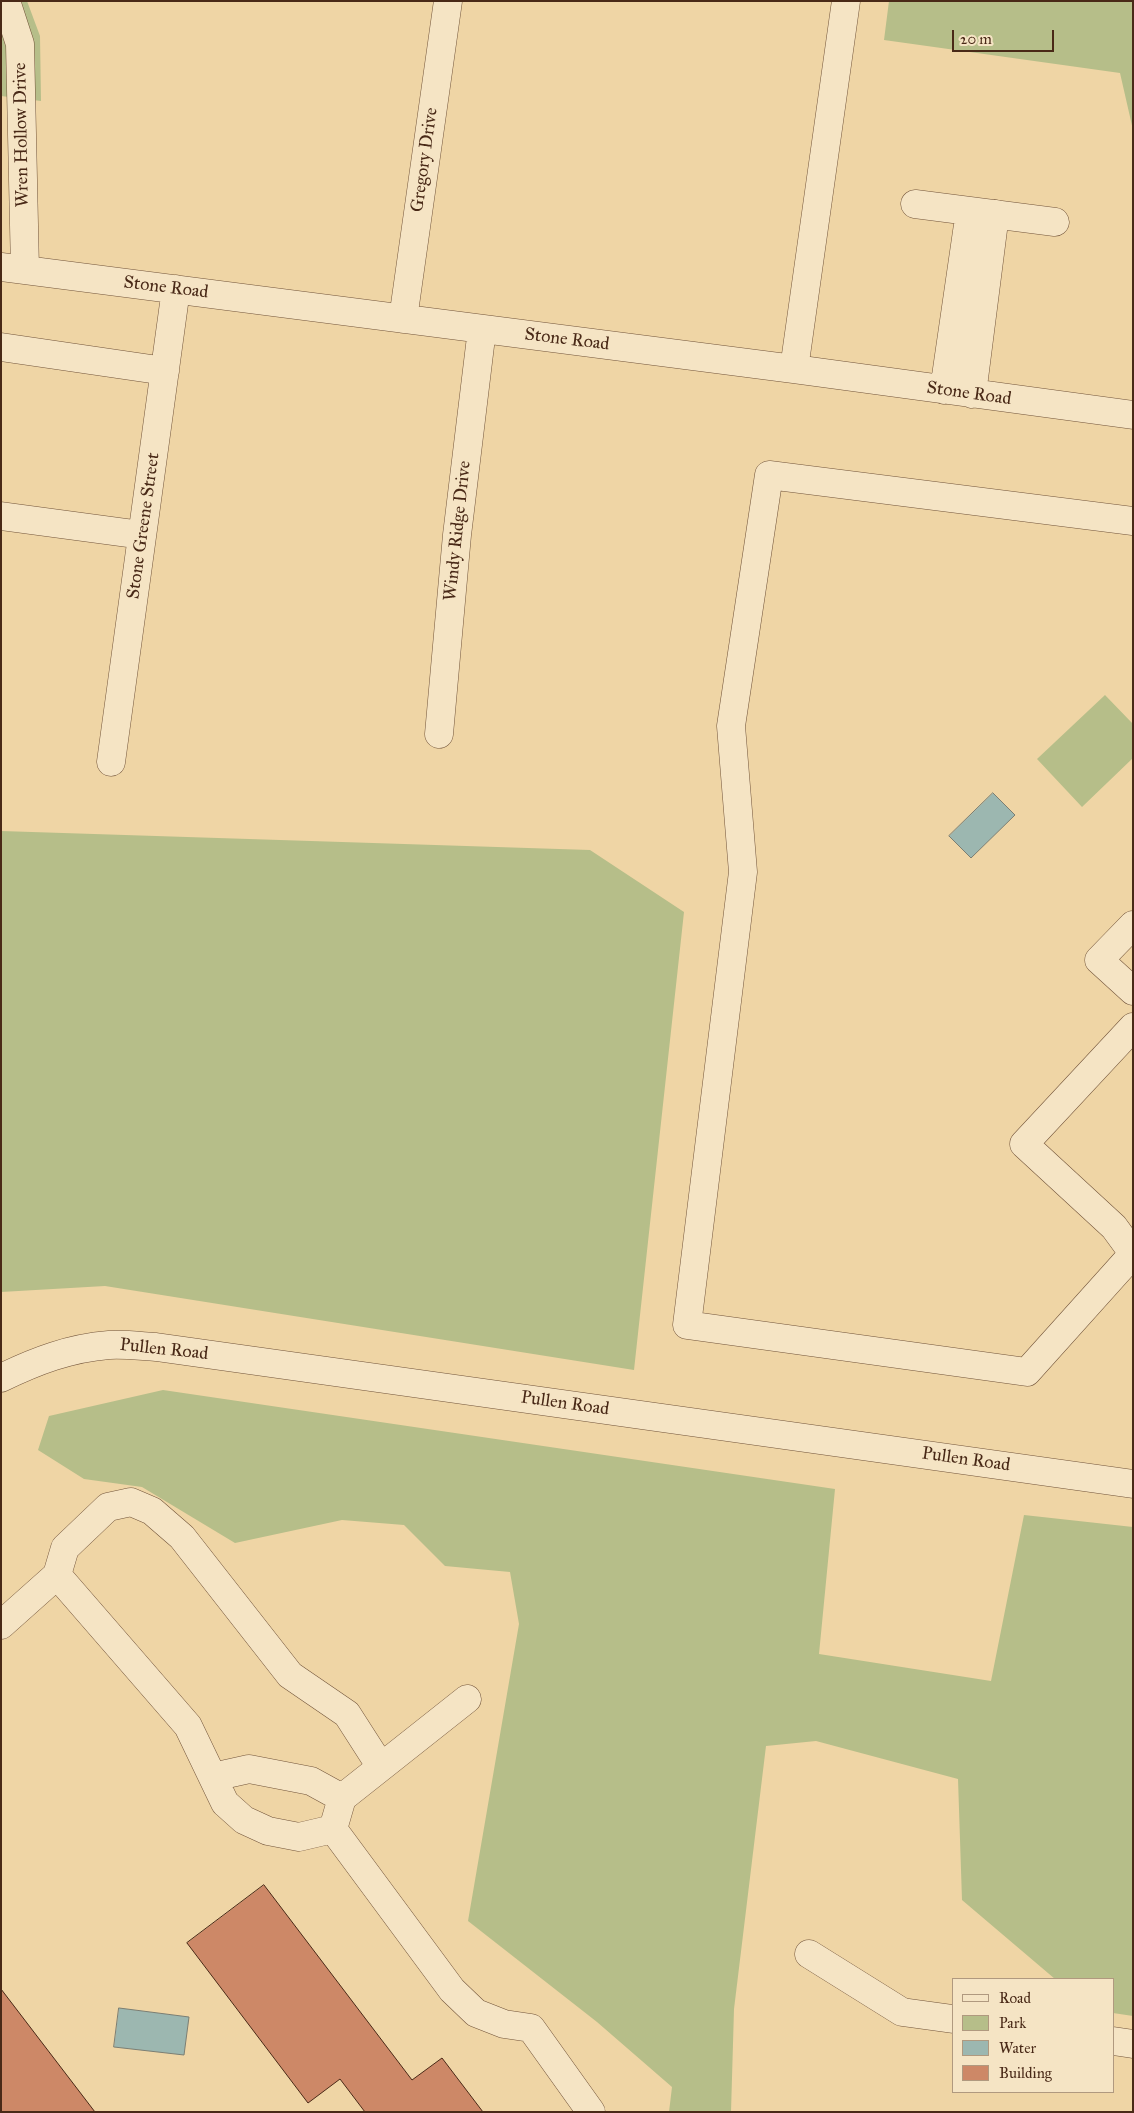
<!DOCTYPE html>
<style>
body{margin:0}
#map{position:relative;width:1134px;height:2113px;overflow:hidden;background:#efd5a5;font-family:"IM FELL Great Primer",serif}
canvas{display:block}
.frame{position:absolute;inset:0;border:2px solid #492917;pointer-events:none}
.legend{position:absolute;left:952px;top:1978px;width:162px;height:115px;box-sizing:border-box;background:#f5e4c4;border:1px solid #b0997f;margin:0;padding:6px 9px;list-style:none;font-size:15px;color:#492917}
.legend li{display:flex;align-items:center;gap:10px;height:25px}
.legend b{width:25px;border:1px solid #b0997f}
.scale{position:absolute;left:952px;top:30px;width:102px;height:22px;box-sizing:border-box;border:2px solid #492917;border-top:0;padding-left:6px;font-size:15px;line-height:18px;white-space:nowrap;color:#492917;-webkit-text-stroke:4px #f5e4c4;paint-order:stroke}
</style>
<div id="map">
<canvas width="1134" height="2113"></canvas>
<div class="frame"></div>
<ul class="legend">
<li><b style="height:6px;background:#f5e4c4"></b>Road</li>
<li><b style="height:14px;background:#b6be89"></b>Park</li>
<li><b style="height:14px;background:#9cb7b0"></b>Water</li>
<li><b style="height:14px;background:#cd8867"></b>Building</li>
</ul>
<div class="scale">20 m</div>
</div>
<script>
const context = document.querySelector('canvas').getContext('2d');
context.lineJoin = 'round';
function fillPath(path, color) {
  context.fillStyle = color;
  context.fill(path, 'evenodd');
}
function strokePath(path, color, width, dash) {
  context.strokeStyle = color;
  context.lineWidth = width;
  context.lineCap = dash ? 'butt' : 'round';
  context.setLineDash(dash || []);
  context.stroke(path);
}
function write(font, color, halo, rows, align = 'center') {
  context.font = font + ' "IM FELL Great Primer",serif';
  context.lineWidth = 4;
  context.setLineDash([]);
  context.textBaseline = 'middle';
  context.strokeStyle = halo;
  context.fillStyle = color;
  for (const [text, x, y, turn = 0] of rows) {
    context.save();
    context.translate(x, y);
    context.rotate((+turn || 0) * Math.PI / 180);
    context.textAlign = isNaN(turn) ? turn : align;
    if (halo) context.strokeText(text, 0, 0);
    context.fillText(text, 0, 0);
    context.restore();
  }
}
fillPath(new Path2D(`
 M1,1H27L40,36L41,101L1,96Z
 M889,1H1133V130L1120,73L884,40Z
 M1105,695L1133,724V758L1082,807L1037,759Z
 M1,831L590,850L684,912L634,1370L105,1286L1,1292Z
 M163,1390L835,1489L819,1654L991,1681L1024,1515L1133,1527V2016L1113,2013V1979H1055L962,1900L958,1779L816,1741L766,1746L734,2009L731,2112H669L672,2087L597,2022L468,1921L519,1624L510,1572L445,1566L404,1525L342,1520L235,1543L142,1487L84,1479L38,1450L49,1416Z`), '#b6be89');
const water = new Path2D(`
 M993,793L1015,815L971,858L949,836Z
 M119,2008L189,2017L184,2055L114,2047Z`);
fillPath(water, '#9cb7b0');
strokePath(water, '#7b7e73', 1);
const building = new Path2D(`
 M264,1885L412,2080L442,2058L483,2112H365L340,2079L308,2103L187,1943Z
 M1,1989L95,2112H1Z`);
fillPath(building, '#cd8867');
strokePath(building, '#492917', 1);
const minor = new Path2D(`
 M6,1L20,44L25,270
 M915,204L1055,222
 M1,267L794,369L1133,415
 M403,319L448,1
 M1,347L165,371
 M794,369L846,1
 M944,390L970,211
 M972,394L995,214
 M1,516L142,535
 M1133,521L769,475L731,726L743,872L687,1325L1027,1372L1133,1254
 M439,734L457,535L482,329
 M111,762L176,289
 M1133,925L1099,960L1133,991
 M1133,1027L1024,1144L1114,1227L1133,1253
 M1,1378C36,1361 70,1348 109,1345C124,1344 140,1346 156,1347L1133,1484
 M1,1625L57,1575
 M213,1777L249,1769L311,1781L342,1798
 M333,1829L299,1837L268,1831L244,1820L225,1803L188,1726L57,1575L65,1548L108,1507L131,1502L152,1511L182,1537L290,1675L347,1714L381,1767
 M333,1829L452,1990L476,2013L504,2024L531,2028L591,2112
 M333,1829L342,1798L467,1699
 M809,1954L902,2012L953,2019
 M1113,2041L1133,2044`);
strokePath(minor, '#72543a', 29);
strokePath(minor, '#f5e4c4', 28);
write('18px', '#492917', '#f5e4c4', [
 ["Wren Hollow Drive",22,135,-91],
 ["Gregory Drive",425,160,-82],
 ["Stone Road",166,288,7],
 ["Stone Road",567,340,7],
 ["Stone Road",969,394,8],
 ["Stone Greene Street",144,526,-82],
 ["Windy Ridge Drive",458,531,-84],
 ["Pullen Road",164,1350,6],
 ["Pullen Road",565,1404,8],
 ["Pullen Road",966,1460,8]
]);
</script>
